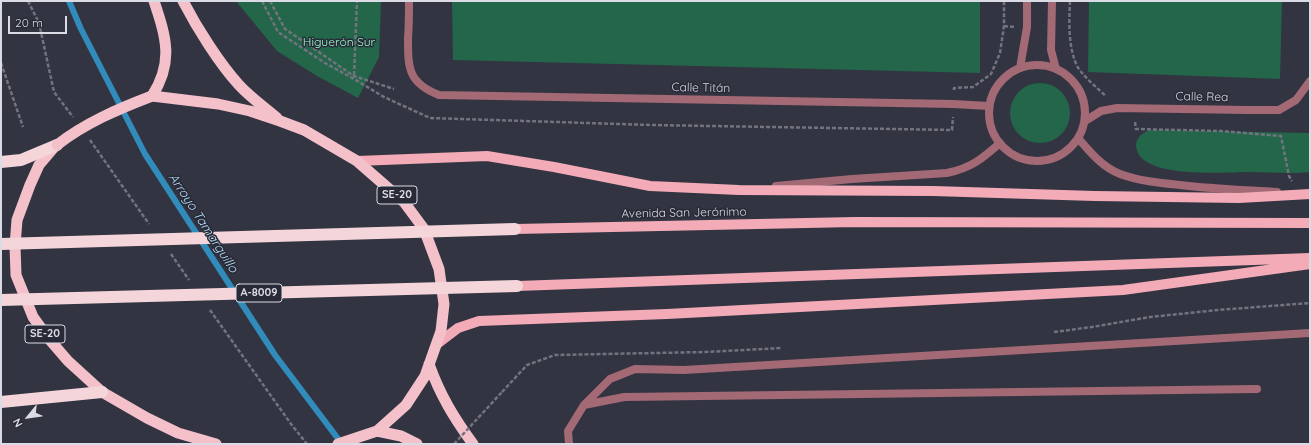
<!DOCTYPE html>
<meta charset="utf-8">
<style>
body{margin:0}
#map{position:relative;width:1311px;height:445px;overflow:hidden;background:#323442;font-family:Quicksand,sans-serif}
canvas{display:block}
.frame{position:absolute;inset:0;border:2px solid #dadbe4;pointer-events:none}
.north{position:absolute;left:8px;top:397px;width:40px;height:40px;-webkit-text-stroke:3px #282a37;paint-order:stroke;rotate:241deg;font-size:11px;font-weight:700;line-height:16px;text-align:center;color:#dadbe4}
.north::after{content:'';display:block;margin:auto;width:14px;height:18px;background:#dadbe4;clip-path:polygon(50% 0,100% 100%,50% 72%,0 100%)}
.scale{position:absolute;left:8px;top:16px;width:59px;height:18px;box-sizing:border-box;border:2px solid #dadbe4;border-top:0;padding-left:5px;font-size:12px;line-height:14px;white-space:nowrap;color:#dadbe4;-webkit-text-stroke:3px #282a37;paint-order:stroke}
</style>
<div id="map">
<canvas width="1311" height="445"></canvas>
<div class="frame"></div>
<div class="north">N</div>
<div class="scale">20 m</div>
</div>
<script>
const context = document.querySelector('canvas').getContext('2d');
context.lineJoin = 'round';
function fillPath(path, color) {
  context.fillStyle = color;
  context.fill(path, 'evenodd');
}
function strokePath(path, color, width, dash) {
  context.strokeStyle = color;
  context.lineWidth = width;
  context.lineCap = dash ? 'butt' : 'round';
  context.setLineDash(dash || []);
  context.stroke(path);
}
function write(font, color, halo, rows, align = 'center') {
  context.font = font + ' Quicksand,sans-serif';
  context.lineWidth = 3;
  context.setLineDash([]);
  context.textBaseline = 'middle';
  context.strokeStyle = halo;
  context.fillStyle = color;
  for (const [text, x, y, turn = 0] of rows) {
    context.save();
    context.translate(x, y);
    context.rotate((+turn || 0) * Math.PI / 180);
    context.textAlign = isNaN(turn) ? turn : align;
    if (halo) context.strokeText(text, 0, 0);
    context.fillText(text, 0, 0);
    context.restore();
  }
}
fillPath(new Path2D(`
 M236,1H381L379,57L358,98L317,76L277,51Z
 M452,1H980V73L453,60Z
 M1089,1H1282L1280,79L1088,72Z
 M1010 113a30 30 0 1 1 60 0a30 30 0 1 1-60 0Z
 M1149,130L1310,133V172C1290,174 1269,172 1249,172C1226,172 1136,180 1136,145C1136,137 1143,133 1149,130Z`), '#236649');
strokePath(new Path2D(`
 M69,1L81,29L145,154L275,355L342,444`), '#318cbb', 6);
strokePath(new Path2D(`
 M28,1L39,23L54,92L73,117
 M262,1L278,32L325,63L354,79L384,97L430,118L651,125L952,130L953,117
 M270,1L285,29L354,76L394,89
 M1070,1C1069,23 1068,46 1077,66C1082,75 1098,89 1106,96
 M1004,26L1014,27
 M1,63L23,127
 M354,75L357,1
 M954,90V88L973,87L991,74L1000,53L1004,26V1
 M1135,122L1136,129L1221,131L1281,136L1289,176L1292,181
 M90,140L149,224
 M171,254L189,280
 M210,310L291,424L307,444
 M1054,332L1092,327L1150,317L1218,310L1310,303
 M502,392L527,365L555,355L705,352L782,348`), '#72737f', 2.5, [4, 2]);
strokePath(new Path2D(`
 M584,405L610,379L635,369L684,370L1310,333
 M569,444L568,431L584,405L624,397L1257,389`), '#a36974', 8);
strokePath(new Path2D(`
 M409,1C409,13 409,26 408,38C408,68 408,83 439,95L953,104L989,106
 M1085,121L1101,111L1117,108L1248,110H1279L1296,100L1310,81`), '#a36974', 8);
strokePath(new Path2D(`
 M1052,1L1051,50L1056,69
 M989 113a48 48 0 1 1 96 0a48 48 0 1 1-96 0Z
 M1020,68L1027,27V1
 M1078,138C1090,152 1102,167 1120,174C1139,181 1160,183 1180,185C1212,189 1245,190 1277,192
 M776,186L852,179L947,173C971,168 982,159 1000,143`), '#a36974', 8);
strokePath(new Path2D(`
 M357,161L487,156L554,167L650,186L739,190L933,191L1095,196L1239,198L1310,194
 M515,229L855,222L1310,223
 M517,286L1310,258
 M437,344L458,328L479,321L667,314L1123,290L1310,264`), '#f4abb8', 10);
strokePath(new Path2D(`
 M154,1C166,37 174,62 152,96L218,104L250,111L280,121L304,130L357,161L404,202L424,229L439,269L444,304L441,331L425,376L406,405L377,431L338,444
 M183,1C197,28 219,63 239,85C250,97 264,107 277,118
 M56,145L39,165L30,185L17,220L15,246L16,275L33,317L49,339L68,361L102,392L147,418L178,433L216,444
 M429,364C440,395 454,418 473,444
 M377,431L401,436L417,444`), '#f4c0c9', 11);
strokePath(new Path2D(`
 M1,162L21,160L57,145
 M1,402L102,392`), '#f4d6da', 12);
strokePath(new Path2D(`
 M454,444L502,392`), '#72737f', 2.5, [4, 2]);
strokePath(new Path2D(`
 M57,145C85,123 118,109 152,96`), '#f4c0c9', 11);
strokePath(new Path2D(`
 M1,244L515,229
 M1,300L517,286`), '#f4d6da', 12);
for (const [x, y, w] of [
 [397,195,40],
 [259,293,46],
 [45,334,40]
]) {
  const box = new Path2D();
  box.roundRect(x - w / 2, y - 9, w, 18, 3);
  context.fillStyle = '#282a37';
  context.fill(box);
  strokePath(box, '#dadbe4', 1);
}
write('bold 11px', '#dadbe4', null, [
 ["SE-20",397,195],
 ["A-8009",259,293],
 ["SE-20",45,334]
]);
write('12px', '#9bfacb', '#282a37', [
 ["Higuerón Sur",339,42]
]);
write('12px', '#dadbe4', '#282a37', [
 ["Calle Titán",701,88,1],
 ["Calle Rea",1202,97,1],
 ["Avenida San Jerónimo",684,213,-1]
]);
write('italic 13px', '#b4ddf7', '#282a37', [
 ["Arroyo Tamarguillo",203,223,57]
]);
</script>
